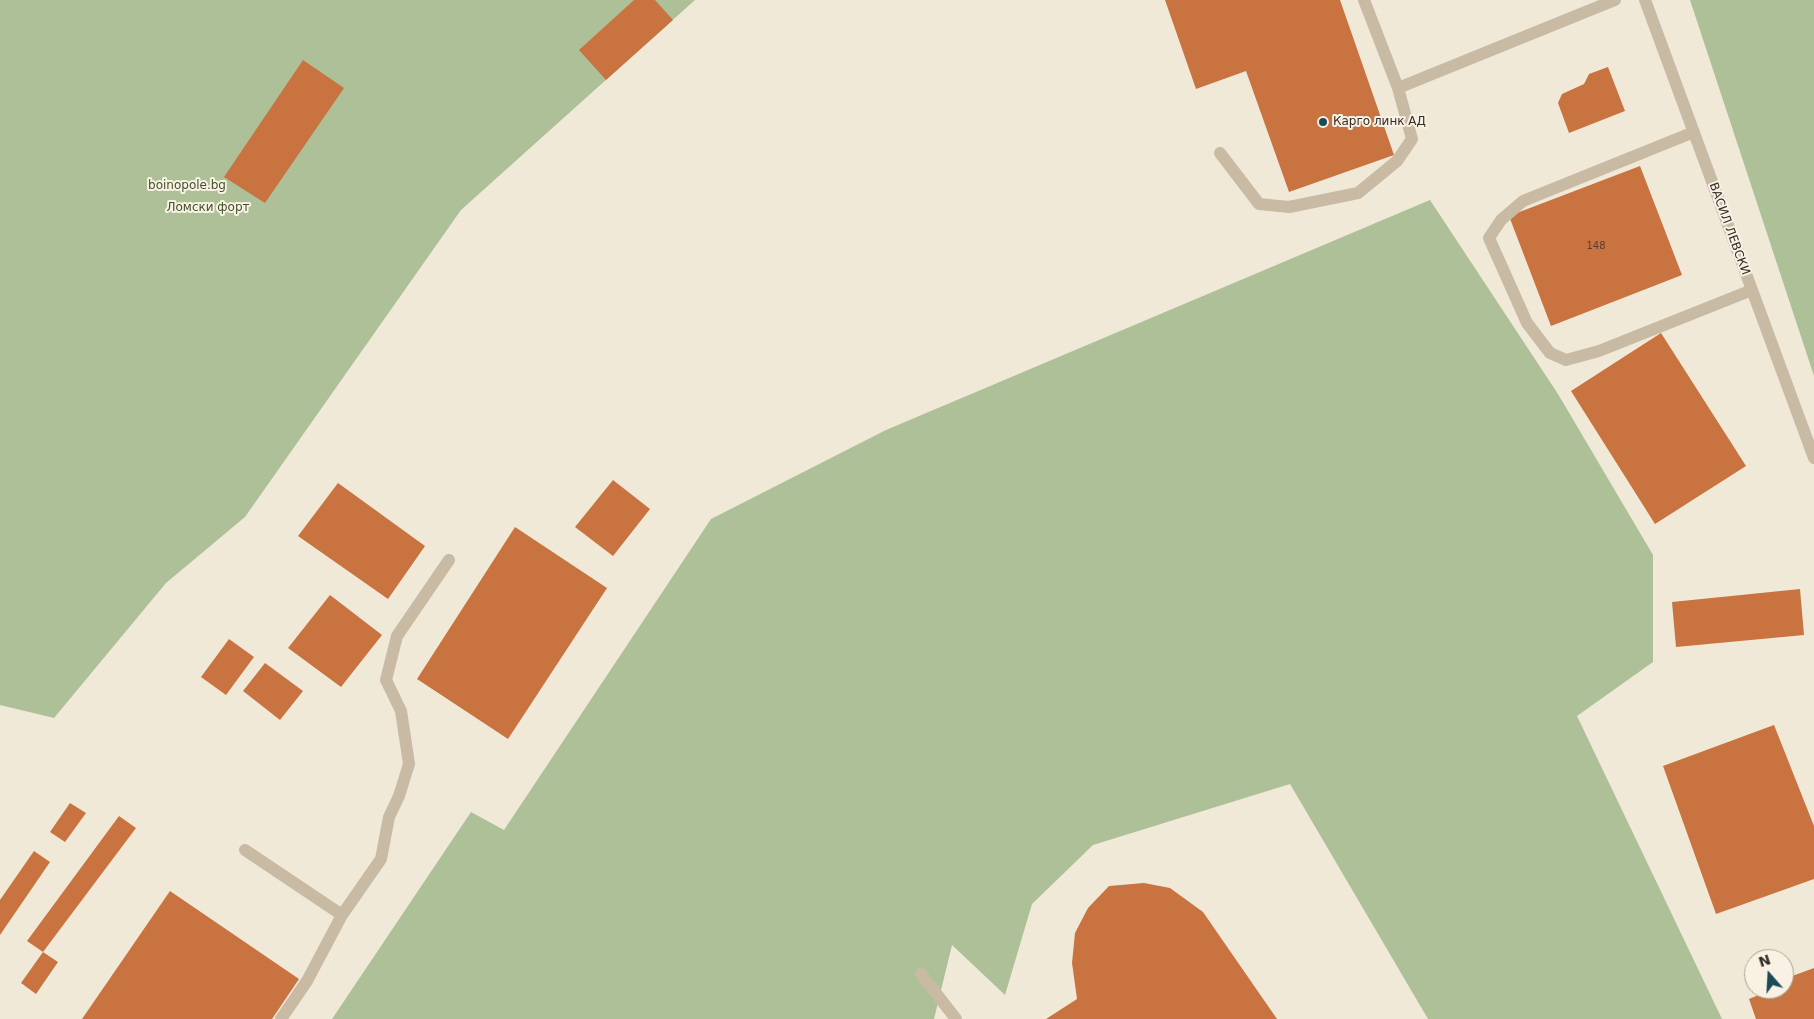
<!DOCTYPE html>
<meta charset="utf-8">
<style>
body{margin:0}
#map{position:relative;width:1814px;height:1019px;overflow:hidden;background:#f1e9d8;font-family:"DejaVu Sans",sans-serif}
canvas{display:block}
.north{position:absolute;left:1744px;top:949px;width:50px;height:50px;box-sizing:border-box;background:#f9f2e4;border:1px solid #aba398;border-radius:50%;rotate:341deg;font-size:14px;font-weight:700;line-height:20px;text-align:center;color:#352c26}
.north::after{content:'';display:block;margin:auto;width:18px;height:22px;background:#1b4b56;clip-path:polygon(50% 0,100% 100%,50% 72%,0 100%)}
</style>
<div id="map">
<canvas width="1814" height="1019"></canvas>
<div class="north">N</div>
</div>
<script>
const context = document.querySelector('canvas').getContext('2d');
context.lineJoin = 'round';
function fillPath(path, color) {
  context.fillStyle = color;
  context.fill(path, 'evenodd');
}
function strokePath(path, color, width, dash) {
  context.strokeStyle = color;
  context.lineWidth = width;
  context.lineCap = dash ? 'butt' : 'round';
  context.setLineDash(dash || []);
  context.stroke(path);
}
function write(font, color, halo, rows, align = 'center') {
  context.font = font + ' "DejaVu Sans",sans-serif';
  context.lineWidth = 4;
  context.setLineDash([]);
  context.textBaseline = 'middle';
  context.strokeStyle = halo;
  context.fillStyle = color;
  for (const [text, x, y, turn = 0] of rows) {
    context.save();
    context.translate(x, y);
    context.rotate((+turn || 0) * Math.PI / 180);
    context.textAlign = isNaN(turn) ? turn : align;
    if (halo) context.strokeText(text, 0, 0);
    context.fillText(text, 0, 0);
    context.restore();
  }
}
fillPath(new Path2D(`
 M0,0H695L461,210L245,517L166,583L54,718L0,705Z
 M1690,0H1814V376Z
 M1430,200L1558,394L1653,555V662L1577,716L1722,1019H1428L1290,784L1093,845L1032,904L1005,995L952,945L934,1019H332L471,812L504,830L711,519L886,430Z`), '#adc098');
fillPath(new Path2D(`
 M634,0H655L673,20L606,80L579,50Z
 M1165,0H1340L1394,155L1289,192L1246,71L1196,89Z
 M303,60L344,88L265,203L224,177Z
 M1608,67L1625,111L1569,133L1558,103L1562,94L1584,84L1589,74Z
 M1640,166L1682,275L1551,326L1509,216Z
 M1661,333L1746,466L1655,524L1571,391Z
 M613,480L650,509L613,556L575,527Z
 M338,483L425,546L388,599L298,536Z
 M515,527L607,588L508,739L417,679Z
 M1800,589L1804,635L1676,647L1672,602Z
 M330,595L382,635L341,687L288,648Z
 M229,639L254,657L226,695L201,677Z
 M265,663L303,691L280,720L243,691Z
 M1774,725L1814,826V879L1716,914L1663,766Z
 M70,803L86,813L65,842L50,832Z
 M119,816L136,828L43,952L27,941Z
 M34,851L50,862L0,935V900Z
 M1144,883L1170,888L1203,912L1277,1019H1046L1077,999L1072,963L1075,933L1088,908L1109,886Z
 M170,891L299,979L272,1019H82Z
 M43,952L58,962L36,994L21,983Z
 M1814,968V1019H1756L1749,999L1773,989H1784V979Z`), '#c87340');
strokePath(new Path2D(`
 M1364,0L1398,88
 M1645,0L1814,458
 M1694,132L1523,201L1501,220L1489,238L1527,323L1550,353L1566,360L1599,351L1752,290
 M1220,153L1259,204L1289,207L1358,193L1397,161L1412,139L1398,88L1615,0
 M245,850L342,915
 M921,974L956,1019
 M281,1019L307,981L342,915L381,859L389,817L399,796L409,764L401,711L386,680L397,636L449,560`), '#c9baa4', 12);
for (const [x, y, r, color] of [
 [1323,122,5,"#1b4b56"]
]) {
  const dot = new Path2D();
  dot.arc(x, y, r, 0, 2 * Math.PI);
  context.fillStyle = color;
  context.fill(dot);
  strokePath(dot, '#f9f2e4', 2);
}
write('10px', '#5a3e2c', null, [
 ["148",1596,246]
]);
write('12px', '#352c26', '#f9f2e4', [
 ["Карго линк АД",1333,122]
], 'left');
write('12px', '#3e5329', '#f9f2e4', [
 ["boinopole.bg",187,186],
 ["Ломски форт",208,208]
]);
write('12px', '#352c26', '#f9f2e4', [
 ["ВАСИЛ ЛЕВСКИ",1729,229,70]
]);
</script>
